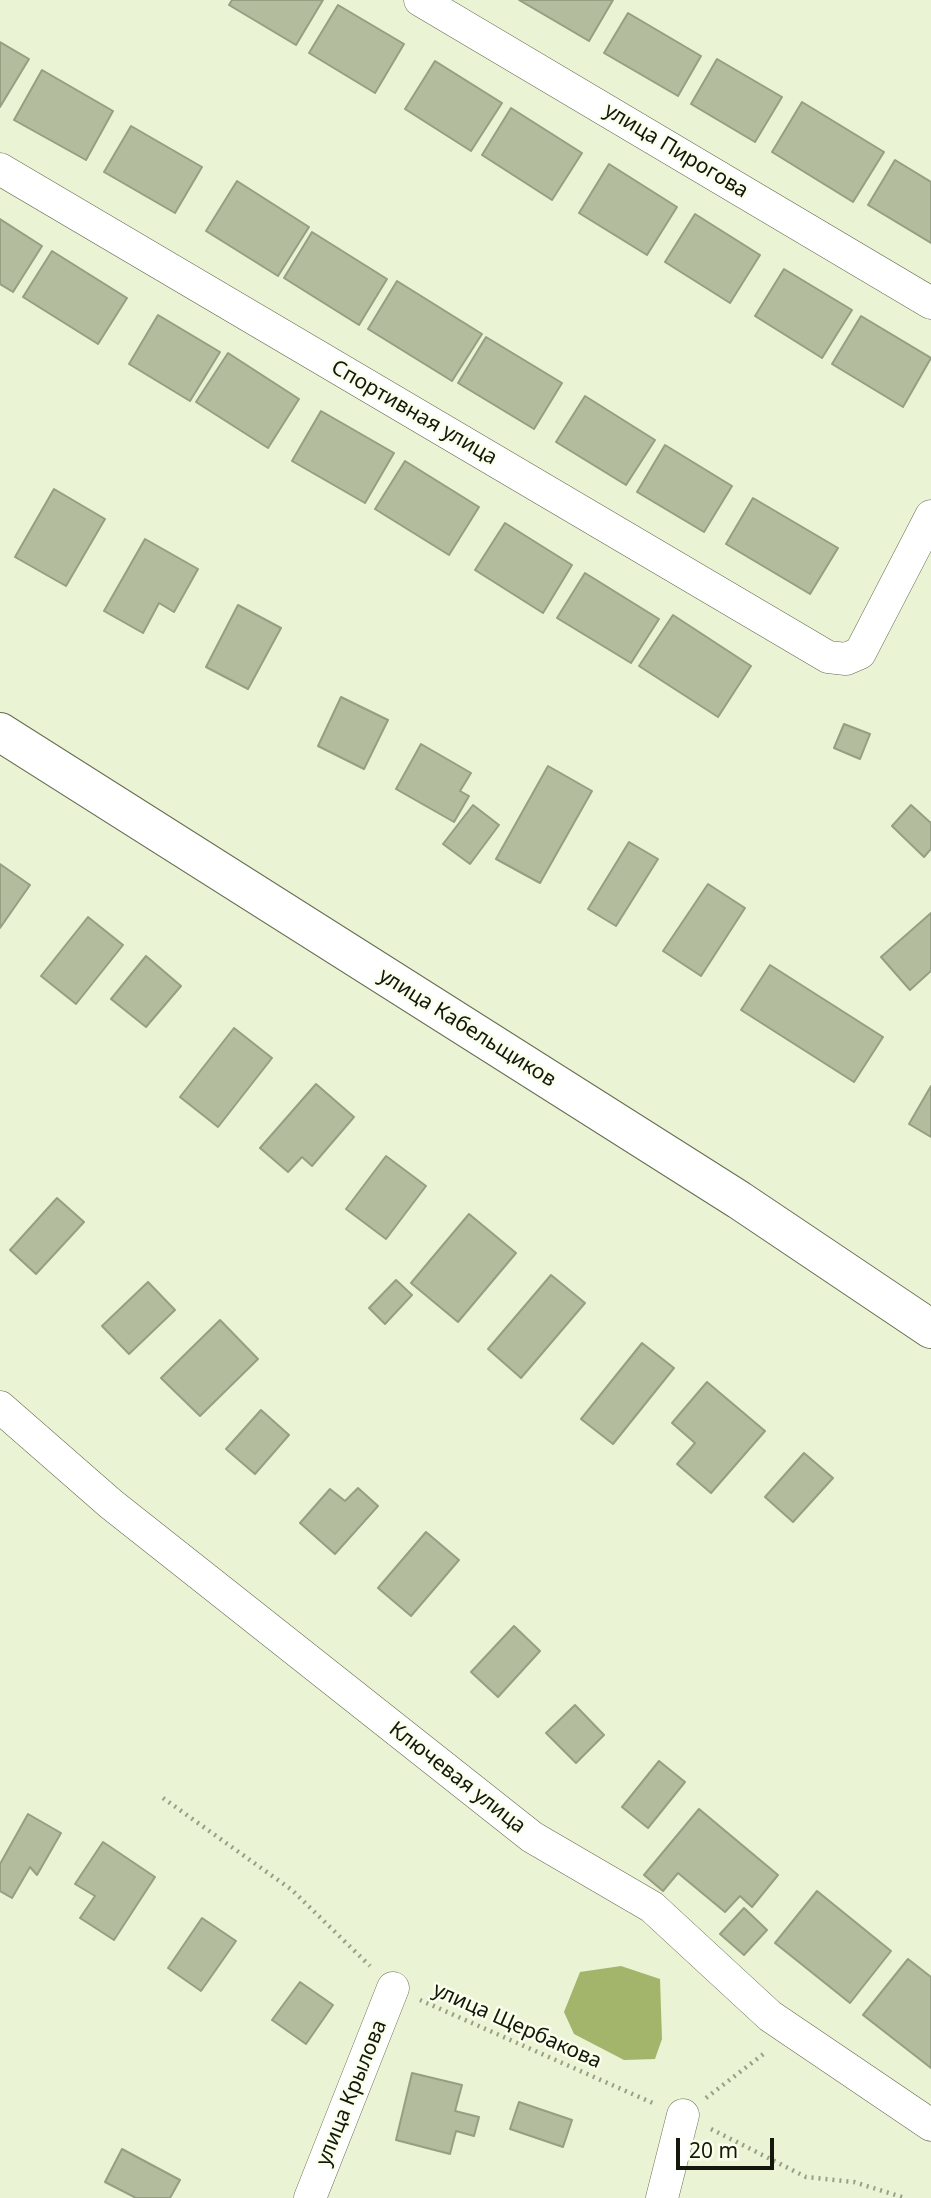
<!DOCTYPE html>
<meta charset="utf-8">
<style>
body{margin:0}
#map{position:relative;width:931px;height:2198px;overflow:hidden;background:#eaf3d3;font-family:"Noto Sans",sans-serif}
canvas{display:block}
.scale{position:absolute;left:676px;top:2138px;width:98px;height:32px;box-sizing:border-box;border:4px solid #14170c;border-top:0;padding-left:9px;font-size:21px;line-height:24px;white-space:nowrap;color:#14170c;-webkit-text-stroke:5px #f9ffeb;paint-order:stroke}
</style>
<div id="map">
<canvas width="931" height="2198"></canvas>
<div class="scale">20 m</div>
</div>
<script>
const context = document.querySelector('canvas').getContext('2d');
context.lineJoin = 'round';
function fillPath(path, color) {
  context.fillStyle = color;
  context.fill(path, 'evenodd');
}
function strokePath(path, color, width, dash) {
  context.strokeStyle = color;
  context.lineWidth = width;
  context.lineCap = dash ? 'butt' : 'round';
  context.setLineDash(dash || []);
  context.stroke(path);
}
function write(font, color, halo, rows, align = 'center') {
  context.font = font + ' "Noto Sans",sans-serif';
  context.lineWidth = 5;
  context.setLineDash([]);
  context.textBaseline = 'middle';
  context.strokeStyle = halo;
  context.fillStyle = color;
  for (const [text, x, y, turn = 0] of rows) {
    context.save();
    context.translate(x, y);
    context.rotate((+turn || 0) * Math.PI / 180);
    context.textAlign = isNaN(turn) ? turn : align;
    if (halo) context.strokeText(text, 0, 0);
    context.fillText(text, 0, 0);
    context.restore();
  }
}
fillPath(new Path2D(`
 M621,1966L660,1979L662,2039L655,2059L624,2060L574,2034L564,2012L580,1972Z`), '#a3b56b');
const building = new Path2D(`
 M232,0H323L296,45L229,5Z
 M519,0H613L589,41Z
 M338,5L404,44L375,93L309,53Z
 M628,13L701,56L678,96L604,53Z
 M0,42L29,59L0,107Z
 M717,59L782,97L755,142L691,104Z
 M435,61L502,103L471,151L405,109Z
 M42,70L113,111L86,160L14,120Z
 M802,102L884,152L853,202L772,152Z
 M511,108L582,153L552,200L482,155Z
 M131,126L202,167L175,213L104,172Z
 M895,160L931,182V243L868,205Z
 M609,164L677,207L647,255L579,213Z
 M237,181L309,227L278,276L206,231Z
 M695,214L760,255L730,303L665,262Z
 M0,219L42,246L13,292L0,284Z
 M312,232L387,279L359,325L284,278Z
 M52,251L127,298L98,344L23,297Z
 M784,269L852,310L822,358L755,316Z
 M397,281L482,334L452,381L368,329Z
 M158,315L220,352L190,401L129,364Z
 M861,316L931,358L903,407L832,364Z
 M486,337L562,383L534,429L458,383Z
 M228,353L299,399L268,448L196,402Z
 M585,396L655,440L626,485L556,442Z
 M321,411L394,453L365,503L292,461Z
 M665,445L732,486L704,532L637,492Z
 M405,461L479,507L449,555L375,509Z
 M54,489L105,519L66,586L15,557Z
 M753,498L838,548L810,594L726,544Z
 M505,523L572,565L543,613L475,570Z
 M145,539L198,569L174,612L159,603L143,633L104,611Z
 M585,573L659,619L631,663L557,618Z
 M238,605L281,628L248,689L206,667Z
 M673,615L751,666L718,717L639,666Z
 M341,697L388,720L364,769L318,746Z
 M844,724L870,734L860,759L834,748Z
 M421,744L471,773L460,791L469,796L454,822L396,789Z
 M548,766L592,791L540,883L496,859Z
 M473,805L499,825L470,864L443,844Z
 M911,805L931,823V849L924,857L892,826Z
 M629,842L658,859L616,926L588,909Z
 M0,864L30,885L0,928Z
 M708,884L745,908L701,976L663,951Z
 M931,913V971L910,990L881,957Z
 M88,917L123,945L76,1004L41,976Z
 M146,956L181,986L146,1027L111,999Z
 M770,965L883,1037L854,1082L741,1010Z
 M234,1028L272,1058L218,1127L180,1097Z
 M316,1084L354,1117L312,1166L302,1157L288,1172L260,1148Z
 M931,1086V1137L909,1124Z
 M386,1156L426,1186L386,1239L346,1209Z
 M57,1198L84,1222L36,1274L10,1250Z
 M469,1214L516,1253L458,1322L411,1283Z
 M551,1275L585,1303L521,1378L488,1349Z
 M396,1280L412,1295L385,1324L369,1308Z
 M148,1282L175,1310L129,1354L102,1326Z
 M220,1320L258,1359L200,1416L161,1378Z
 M642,1343L674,1368L613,1444L581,1419Z
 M707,1382L765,1431L711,1493L677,1464L695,1443L672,1423Z
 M261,1410L289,1435L255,1474L226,1449Z
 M804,1453L833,1478L793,1522L765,1497Z
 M358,1488L378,1506L335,1554L300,1523L330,1489L345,1501Z
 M426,1532L459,1560L411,1616L378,1588Z
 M514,1626L540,1651L498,1697L471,1672Z
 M575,1705L604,1735L576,1763L546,1733Z
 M659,1761L685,1782L648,1828L622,1807Z
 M699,1809L778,1875L752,1907L740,1896L725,1912L678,1873L663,1891L644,1875Z
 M28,1814L61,1833L37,1875L30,1867L12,1898L0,1891V1864Z
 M103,1842L155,1877L114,1940L80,1918L95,1896L75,1884Z
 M817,1891L891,1951L850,2003L775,1943Z
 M744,1908L767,1930L744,1955L720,1934Z
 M202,1918L236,1941L201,1991L168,1968Z
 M908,1959L931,1977V2068L863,2015Z
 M300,1982L333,2005L306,2044L272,2020Z
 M412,2073L462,2085L455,2111L479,2117L474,2136L456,2131L450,2154L396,2140Z
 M519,2102L572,2120L563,2147L510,2129Z
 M122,2149L180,2180L170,2198H136L105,2182Z`);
fillPath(building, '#b3bc9d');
strokePath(building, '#969f81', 2);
const minor = new Path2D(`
 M420,0L931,303
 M0,169L828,657L846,659L860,653L931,516
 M0,1407L111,1504L532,1837L652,1907L770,2016L931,2125
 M310,2198L393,1988
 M662,2198L683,2115`);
const tertiary = new Path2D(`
 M0,732L739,1200L931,1329`);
strokePath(minor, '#656d51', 33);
strokePath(tertiary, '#656d51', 40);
strokePath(new Path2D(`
 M163,1798L292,1890L370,1966
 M420,2000L655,2104
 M706,2098L766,2052
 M711,2129L806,2177L854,2182L905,2198`), '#989f87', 4.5, [2, 5]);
strokePath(minor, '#fff', 32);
strokePath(tertiary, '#fff', 38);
write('21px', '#14170c', '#f9ffeb', [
 ["улица Пирогова",676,151,31],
 ["Спортивная улица",414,413,30],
 ["улица Кабельщиков",467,1028,32],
 ["Ключевая улица",457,1778,38],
 ["улица Щербакова",517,2026,24],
 ["улица Крылова",352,2093,-68]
]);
</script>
